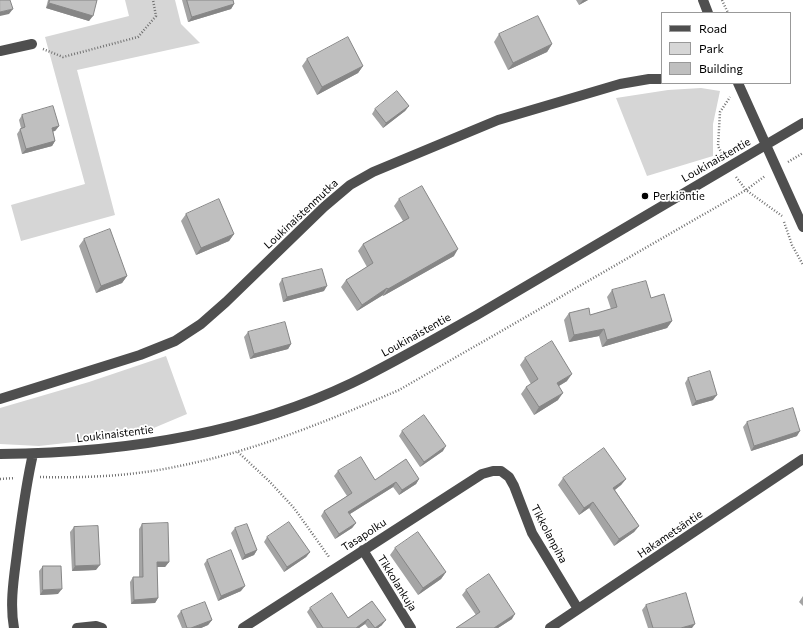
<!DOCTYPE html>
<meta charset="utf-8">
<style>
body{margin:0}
#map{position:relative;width:803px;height:628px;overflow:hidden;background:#fff;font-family:Commissioner,sans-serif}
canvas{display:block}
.legend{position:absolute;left:661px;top:12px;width:130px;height:72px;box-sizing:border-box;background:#fff;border:1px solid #999;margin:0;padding:5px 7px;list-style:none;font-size:12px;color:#000}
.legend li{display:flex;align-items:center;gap:8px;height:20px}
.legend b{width:20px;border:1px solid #999}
</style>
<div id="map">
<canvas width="803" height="628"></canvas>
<ul class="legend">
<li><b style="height:5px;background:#4f4f4f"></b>Road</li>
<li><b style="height:11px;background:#d6d6d6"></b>Park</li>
<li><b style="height:11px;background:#bfbfbf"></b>Building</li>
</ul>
</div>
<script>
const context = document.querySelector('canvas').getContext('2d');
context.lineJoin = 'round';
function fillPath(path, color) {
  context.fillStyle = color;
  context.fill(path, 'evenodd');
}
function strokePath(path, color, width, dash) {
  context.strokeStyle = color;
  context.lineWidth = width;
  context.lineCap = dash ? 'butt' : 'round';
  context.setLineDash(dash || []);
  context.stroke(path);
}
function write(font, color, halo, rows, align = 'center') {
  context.font = font + ' Commissioner,sans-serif';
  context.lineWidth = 3.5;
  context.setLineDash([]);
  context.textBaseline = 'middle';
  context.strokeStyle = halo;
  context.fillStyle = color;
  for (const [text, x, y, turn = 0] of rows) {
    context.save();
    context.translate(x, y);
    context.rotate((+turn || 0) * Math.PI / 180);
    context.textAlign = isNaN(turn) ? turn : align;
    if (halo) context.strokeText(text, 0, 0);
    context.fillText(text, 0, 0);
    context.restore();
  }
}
fillPath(new Path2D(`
 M125,0H175L181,24L200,43L77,70L115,215L21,241L11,205L85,184L45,37L129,16Z
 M701,88L720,91L713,124V156L647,176L616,98L668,90Z
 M166,356L187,414L137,435L39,446L0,444V408L89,382Z`), '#d6d6d6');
strokePath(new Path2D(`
 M722,0L728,13
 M43,49L63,57L138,37L156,16L153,0
 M723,156L718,146L720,112L730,97
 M788,162L803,153
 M736,177L746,190L782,216
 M784,222L792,245L803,265
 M238,452L270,482L294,508L329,557
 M40,477C87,478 134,476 179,466C255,451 328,421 399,390L746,190L765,176
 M0,479L15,478`), '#717171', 2.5, [1, 2]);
strokePath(new Path2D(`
 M703,0L708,13
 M0,51L32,44
 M738,83L803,227
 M0,399L140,355L175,341L201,324L226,302L324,207L350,185L373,172L498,120L620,84L649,79H662
 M0,454C120,453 243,435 352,383C395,362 436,338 477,315L803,123
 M363,550L411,628
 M14,628C9,601 15,572 18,545C22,515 26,484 33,454
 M77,628L96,626L102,628
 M243,628L482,474L493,471H501L509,477L514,486L532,533L578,609
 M550,628L803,459`), '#4f4f4f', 10);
fillPath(new Path2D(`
 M48,0H97L89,21L46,8Z
 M182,0H233L234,4L231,9L188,22Z
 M576,0H588L579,5Z
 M499,34L552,44L547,52L508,70L494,42Z
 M307,59L363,66L358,73L317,95L302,66Z
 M409,106L405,111L383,128L372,114L375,109Z
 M22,115L59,126L55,131H53L55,141L52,146L22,154L17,134L21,128L19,120Z
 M399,199L454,256L383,296V295L357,311L341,287L346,280L367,267L358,251L363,244L403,221L394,206Z
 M186,214L234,234L229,241L196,255L181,221Z
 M84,239L127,276L122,283L96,293L79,246Z
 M282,279L324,291L283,302L279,284Z
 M612,290L651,298L672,321L667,328L602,347L599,336L569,342L564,320L569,313L590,315L611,309L607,297Z
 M248,332L291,344L288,349L250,359L244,337Z
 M525,358L567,381L559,386L558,400L534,415L521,394L526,387L531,384L520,365Z
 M688,378L713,400L692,406L685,383Z
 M747,422L797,436L751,451L743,427Z
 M402,431L443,451L420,467L399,436Z
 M338,471L375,480L419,479L416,484L399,495L393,487L350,514L356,523L352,528L335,539L321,516L324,511L347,496L334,476Z
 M563,478L626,479L621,485L615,490L639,526L634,532L614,546L589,508L579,515L558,485Z
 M142,524L169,562L165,567H157L158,598L155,603L131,604L130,582L133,577H139V529Z
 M74,527L96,570L72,571L70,532Z
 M235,528L257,550L254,555L242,560L231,533Z
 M267,537L310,552L306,557L284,572L264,542Z
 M395,548L446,572L441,579L418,595L390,555Z
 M207,560L241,591L218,601L204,564Z
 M43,566L58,594L40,595L39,571Z
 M466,590L512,619L498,628H456L476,615L462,595Z
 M803,596V606L799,602Z
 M372,601L382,625L378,628H368L365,624L359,628H317L307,612L310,608L348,618Z
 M646,605L692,628H648L642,610Z
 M181,611L212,620L208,625L201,628H182L177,616Z`), '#a4a4a4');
fillPath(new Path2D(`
 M583,0H588L579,5Z
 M49,3L93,16L89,21L46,8Z
 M234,4L231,9L188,22L192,17Z
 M13,9L9,14L0,16V12Z
 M552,44L547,52L508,70L513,63Z
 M363,66L358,73L317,95L322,87Z
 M409,106L405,111L383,128L386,123Z
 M59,126L55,131L48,133L52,128Z
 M55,141L52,146L22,154L26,149Z
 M234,234L229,241L196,255L201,248Z
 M458,249L454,256L383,296L388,289Z
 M127,276L122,283L96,293L101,286Z
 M327,286L324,291L283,302L287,297Z
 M387,288L383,295L357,311L362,305Z
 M672,321L667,328L602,347L607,340Z
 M604,329L599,336L569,342L574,335Z
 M291,344L288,349L250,359L254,354Z
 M572,374L567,381L552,390L557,383Z
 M563,393L558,400L534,415L539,407Z
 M717,395L713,400L692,406L696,401Z
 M800,431L797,436L751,451L754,446Z
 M446,446L443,451L420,467L424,462Z
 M419,479L416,484L399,495L402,490Z
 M626,479L621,485L609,494L613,488Z
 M396,482L393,487L345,517L348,512Z
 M593,502L589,508L579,515L584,508Z
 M356,523L352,528L335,539L339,534Z
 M639,526L634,532L614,546L619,539Z
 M257,550L254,555L242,560L245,555Z
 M310,552L306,557L284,572L287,567Z
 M157,562H169L165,567H154Z
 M100,565L96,570L72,571L75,566Z
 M446,572L441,579L418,595L423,588Z
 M245,586L241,591L218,601L221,596Z
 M62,589L58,594L40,595L43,590Z
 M158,598L155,603L131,604L134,600Z
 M515,614L512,619L498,628H494Z
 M368,619L365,624L359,628H356Z
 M212,620L208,625L201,628H191Z
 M386,620L382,625L378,628H375Z
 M695,624L692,628H681Z`), '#868686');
const building = new Path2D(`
 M0,0H10L13,9L0,12Z
 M50,0H97L93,16L49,3Z
 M187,0H233L234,4L192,17Z
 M538,16L552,44L513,63L499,34Z
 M348,37L363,66L322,87L307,59Z
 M397,91L409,106L386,123L375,109Z
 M53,106L59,126L52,128L55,141L26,149L20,129L25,127L22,115Z
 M422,186L458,249L388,289L387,288L362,305L346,280L373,263L363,244L409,218L399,199Z
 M219,199L234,234L201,248L186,214Z
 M110,229L127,276L101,286L84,239Z
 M322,269L327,286L287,297L282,279Z
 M646,281L651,298L664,294L672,321L607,340L604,329L574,335L569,313L589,308L590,315L617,307L612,290Z
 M285,322L291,344L254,354L248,332Z
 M552,341L572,374L557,383L563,393L539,407L526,387L538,379L525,358Z
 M710,371L717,395L696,401L688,378Z
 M793,408L800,431L754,446L747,422Z
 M424,415L446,446L424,462L402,431Z
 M604,448L626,479L613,488L639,526L619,539L593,502L584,508L563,478Z
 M361,457L375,480L406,459L419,479L402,490L396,482L348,512L356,523L339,534L324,511L352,493L338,471Z
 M289,522L310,552L287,567L267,537Z
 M168,523L169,562H157L158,598L134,600L133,577H143L142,524Z
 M247,524L257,550L245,555L235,528Z
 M98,526L100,565L75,566L74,527Z
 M418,532L446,572L423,588L395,548Z
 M231,550L245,586L221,596L207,560Z
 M43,566H61L62,589L43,590Z
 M489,574L515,614L494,628H456L480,612L466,590Z
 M332,593L348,618L372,601L386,620L375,628L368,619L356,628H323L310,608Z
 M686,593L695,624L681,628H653L646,605Z
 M205,602L212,620L191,628H187L181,611Z`);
fillPath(building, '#bfbfbf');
strokePath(building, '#868686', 1);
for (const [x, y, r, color] of [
 [645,196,4,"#000"]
]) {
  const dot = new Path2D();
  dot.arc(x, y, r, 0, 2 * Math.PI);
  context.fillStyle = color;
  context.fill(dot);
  strokePath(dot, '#fff', 1.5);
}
write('11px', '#000', '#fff', [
 ["Loukinaistentie",716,160,-30],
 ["Loukinaistenmutka",301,214,-43],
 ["Loukinaistentie",416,335,-29],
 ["Loukinaistentie",115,434,-7],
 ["Tikkolanpiha",549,534,62],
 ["Hakametsäntie",670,534,-34],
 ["Tasapolku",364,535,-33],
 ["Tikkolankuja",397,583,58]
]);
write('11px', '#000', '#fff', [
 ["Perkiöntie",653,196]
], 'left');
</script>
